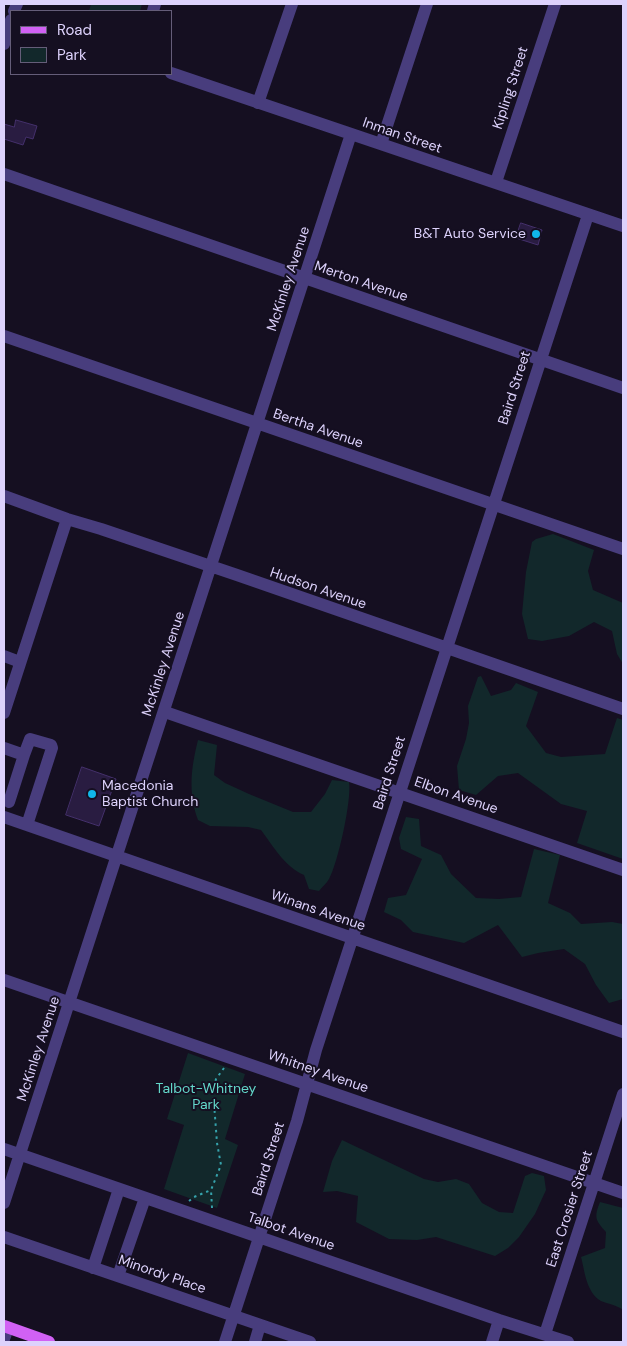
<!DOCTYPE html>
<style>
body{margin:0}
#map{position:relative;width:627px;height:1346px;overflow:hidden;background:#150f21;font-family:"DM Sans",sans-serif}
canvas{display:block}
.frame{position:absolute;inset:0;border:5px solid #ddd2fc;pointer-events:none}
.legend{position:absolute;left:10px;top:10px;width:162px;height:65px;box-sizing:border-box;background:#150f21;border:1px solid #655d79;margin:0;padding:6px 9px;list-style:none;font-size:15px;color:#ddd2fc}
.legend li{display:flex;align-items:center;gap:10px;height:25px}
.legend b{width:25px;border:1px solid #655d79}
</style>
<div id="map">
<canvas width="627" height="1346"></canvas>
<div class="frame"></div>
<ul class="legend">
<li><b style="height:6px;background:#d161f4"></b>Road</li>
<li><b style="height:14px;background:#12282b"></b>Park</li>
</ul>
</div>
<script>
const context = document.querySelector('canvas').getContext('2d');
context.lineJoin = 'round';
function fillPath(path, color) {
  context.fillStyle = color;
  context.fill(path, 'evenodd');
}
function strokePath(path, color, width, dash) {
  context.strokeStyle = color;
  context.lineWidth = width;
  context.lineCap = dash ? 'butt' : 'round';
  context.setLineDash(dash || []);
  context.stroke(path);
}
function write(font, color, halo, rows, align = 'center') {
  context.font = font + ' "DM Sans",sans-serif';
  context.lineWidth = 4;
  context.setLineDash([]);
  context.textBaseline = 'middle';
  context.strokeStyle = halo;
  context.fillStyle = color;
  for (const [text, x, y, turn = 0] of rows) {
    context.save();
    context.translate(x, y);
    context.rotate((+turn || 0) * Math.PI / 180);
    context.textAlign = isNaN(turn) ? turn : align;
    if (halo) context.strokeText(text, 0, 0);
    context.fillText(text, 0, 0);
    context.restore();
  }
}
fillPath(new Path2D(`
 M91,4H142L140,11H89Z
 M553,534L594,550L588,571L593,590L623,603V664L617,654L612,631L594,622L569,636L542,641L528,639L522,614L526,572L532,542L536,539Z
 M481,676L491,696L511,690L516,683L538,692L526,726L546,753L561,757L605,754L617,718L623,720V859L577,843L587,811L561,804L518,773L498,776L476,795L459,790L457,766L466,739L469,723L468,706L478,677Z
 M198,740L217,745L214,775L225,783L249,794L293,812H311L325,794L332,780L349,782C352,799 338,863 329,879C327,883 322,887 319,891L309,889L304,875C284,866 274,847 261,830L248,827L210,826L198,820C188,792 191,768 198,740Z
 M406,817L419,819L421,846L441,855L451,874L476,898L499,899L521,897L534,849L560,855L548,903L570,913L581,924L612,922L623,924V999L609,1003L596,985L585,964L564,949L538,953L522,957L498,925L464,943L413,932L401,920L384,912L388,898L406,895L422,859L401,849L399,838Z
 M188,1053L245,1074L225,1139L238,1145L217,1208L164,1189L184,1125L167,1119Z
 M342,1140L424,1179L438,1182L456,1179L469,1184L482,1203L499,1212L513,1213L525,1176L532,1173L544,1176L546,1190L535,1214L519,1237L508,1248L495,1256L436,1237L417,1240L389,1239L356,1222L358,1196L337,1191L323,1192L332,1161Z
 M600,1202L623,1208V1310C617,1305 608,1304 601,1301C586,1292 585,1272 581,1257L605,1248L606,1232C595,1220 594,1217 600,1202Z`), '#12282b');
const building = new Path2D(`
 M16,120L37,126L33,139L26,137L23,145L4,139V124L14,127Z
 M521,223L542,230L538,245L516,238Z
 M82,767L116,779L99,826L66,815Z`);
fillPath(building, '#291c41');
strokePath(building, '#44306b', 1);
strokePath(new Path2D(`
 M189,1201L194,1197L211,1190
 M212,1208L211,1190L221,1165L217,1143L213,1090L216,1079L224,1068`), '#36a3ac', 2, [2.5, 4]);
strokePath(new Path2D(`
 M14,11L17,4
 M153,11L155,4
 M4,44L11,20
 M171,73L623,226
 M258,103L292,4
 M381,144L427,4
 M4,174L623,388
 M496,182L555,4
 M4,336L623,549
 M4,496L67,519L101,529L237,575L623,709
 M4,656L20,662
 M165,712L623,870
 M4,713L67,519
 M4,748L24,755L9,802
 M24,755L30,739L51,745L52,748L27,825
 M4,817L623,1032
 M4,980L623,1193
 M4,1149L499,1320L568,1342
 M4,1203L351,134
 M4,1237L310,1342
 M93,1268L119,1189
 M118,1276L145,1198
 M545,1334L623,1094
 M4,1339L8,1328
 M225,1342L297,1121L316,1050L588,215
 M255,1342L260,1325
 M492,1342L499,1320`), '#483d7d', 12);
strokePath(new Path2D(`
 M4,1326L49,1342`), '#d161f4', 12);
for (const [x, y, r, color] of [
 [536,234,5,"#10b7ea"],
 [92,794,5,"#10b7ea"]
]) {
  const dot = new Path2D();
  dot.arc(x, y, r, 0, 2 * Math.PI);
  context.fillStyle = color;
  context.fill(dot);
  strokePath(dot, '#150f21', 2);
}
write('14px', '#ddd2fc', '#150f21', [
 ["Kipling Street",511,88,-72],
 ["Inman Street",402,136,19],
 ["McKinley Avenue",289,279,-72],
 ["Merton Avenue",361,282,19],
 ["Baird Street",515,388,-72],
 ["Bertha Avenue",318,429,19],
 ["Hudson Avenue",318,589,19],
 ["McKinley Avenue",164,664,-72],
 ["Baird Street",390,773,-72],
 ["Elbon Avenue",456,796,19],
 ["Winans Avenue",318,911,19],
 ["McKinley Avenue",39,1049,-72],
 ["Whitney Avenue",318,1072,19],
 ["Baird Street",269,1159,-72],
 ["East Crosier Street",570,1209,-72],
 ["Talbot Avenue",291,1232,19],
 ["Minordy Place",162,1275,19]
]);
write('14px', '#ddd2fc', '#150f21', [
 ["B&T Auto Service",526,234],
 ["Macedonia",102,786,"left"],
 ["Baptist Church",102,802,"left"]
], 'right');
write('14px', '#63d7ca', '#150f21', [
 ["Talbot-Whitney",206,1089],
 ["Park",206,1105]
]);
</script>
